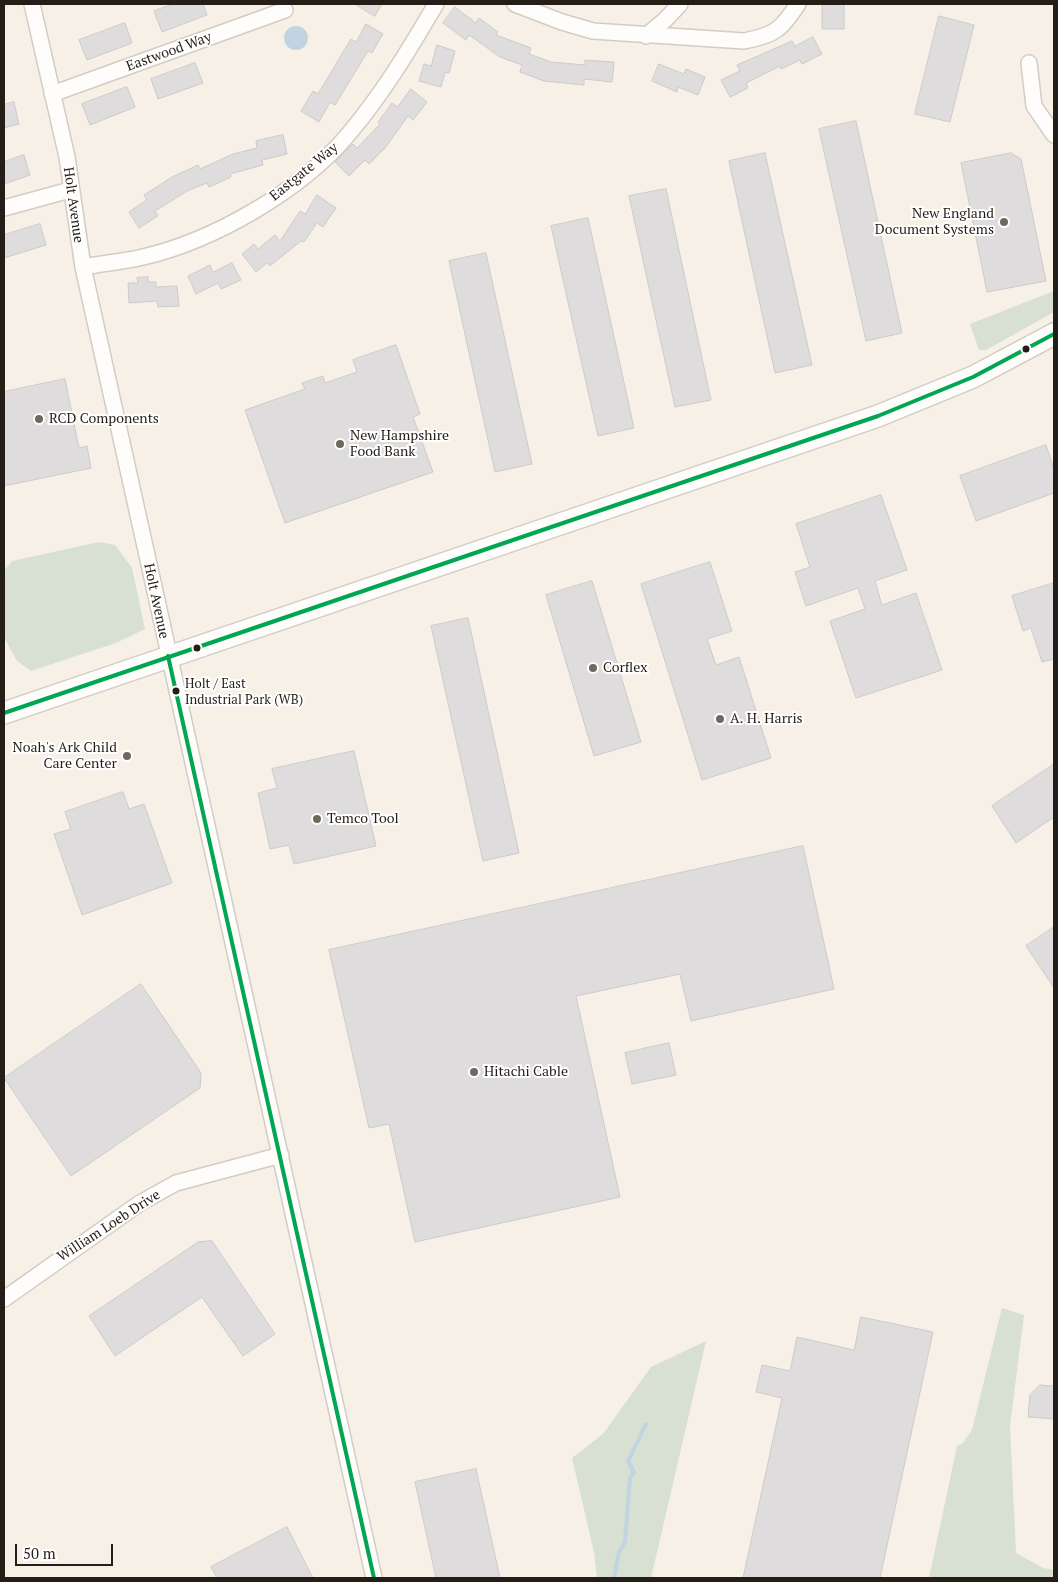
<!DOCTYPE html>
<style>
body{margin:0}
#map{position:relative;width:1058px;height:1582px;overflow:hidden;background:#f7f0e6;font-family:"PT Serif",serif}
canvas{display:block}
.frame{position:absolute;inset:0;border:5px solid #241e16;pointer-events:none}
.scale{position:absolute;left:15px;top:1544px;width:98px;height:22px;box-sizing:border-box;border:2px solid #241e16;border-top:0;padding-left:6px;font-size:15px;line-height:18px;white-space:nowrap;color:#241e16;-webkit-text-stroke:4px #fff;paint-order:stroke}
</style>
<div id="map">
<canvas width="1058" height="1582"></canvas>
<div class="frame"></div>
<div class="scale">50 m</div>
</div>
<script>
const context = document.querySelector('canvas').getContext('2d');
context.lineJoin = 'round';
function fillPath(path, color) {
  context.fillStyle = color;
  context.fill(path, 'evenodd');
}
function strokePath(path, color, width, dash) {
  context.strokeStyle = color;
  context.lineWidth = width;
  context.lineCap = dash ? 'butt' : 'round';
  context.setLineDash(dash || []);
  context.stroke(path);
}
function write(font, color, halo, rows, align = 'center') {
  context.font = font + ' "PT Serif",serif';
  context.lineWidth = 4;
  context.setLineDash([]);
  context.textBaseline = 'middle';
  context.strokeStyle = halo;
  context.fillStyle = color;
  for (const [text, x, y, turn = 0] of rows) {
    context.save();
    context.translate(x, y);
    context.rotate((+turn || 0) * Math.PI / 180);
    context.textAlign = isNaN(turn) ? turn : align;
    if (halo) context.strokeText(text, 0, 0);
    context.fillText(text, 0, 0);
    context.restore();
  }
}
fillPath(new Path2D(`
 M1054,291V312L986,350H979L970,324Z
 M99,542L115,545L132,568L145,629L116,643L31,671L17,661L4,637V571L12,561Z
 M1002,1308L1024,1315L1010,1426L1016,1553L1043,1568L1054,1570V1578H929L957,1446L962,1444L972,1430Z
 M706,1341L651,1578H597L594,1552L572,1458L603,1434L651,1367Z`), '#d8dfd3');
fillPath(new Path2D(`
 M284 38a12 12 0 1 1 24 0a12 12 0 1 1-24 0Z`), '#c1d4e2');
strokePath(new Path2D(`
 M614,1578L619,1552L625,1542L630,1478L634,1472L628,1461L646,1424`), '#c1d4e2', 4);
const building = new Path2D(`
 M174,4H203L207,15L162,32L154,11Z
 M355,4H382L375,16Z
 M844,4V29H822V5Z
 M455,7L476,23L479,18L498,32L496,35L531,48L529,54L551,62L585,65V60L614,62L612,82L584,79V85L544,81L520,72L522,65L500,57L469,35L466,40L443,23Z
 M939,16L974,25L950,122L915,114Z
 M125,23L132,43L87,60L79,40Z
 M366,24L383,34L372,53L368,51L335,105L330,102L319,122L301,111L313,91L318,94L351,39L356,42Z
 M813,37L822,54L802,64L800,60L781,69L780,66L746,83L748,88L730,97L721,80L740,71L737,65L792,41L795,46Z
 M437,45L455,51L449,73L445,72L441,87L419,81L424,64L431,66Z
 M195,63L203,83L158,99L151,79Z
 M659,64L684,74L686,69L705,77L698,95L678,87L677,92L652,81Z
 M127,87L135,107L90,125L82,104Z
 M411,89L427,102L413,120L408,116L385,148L369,164L365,160L349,176L335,162L353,144L357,148L380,124L378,122L392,103L397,107Z
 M14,102L19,124L4,128V105Z
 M856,121L902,333L866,341L819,129Z
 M283,135L287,154L262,160L263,165L230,174L231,177L209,187L207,183L187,191L155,211L158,216L139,228L129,212L147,200L144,195L172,177L198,165L200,169L233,154L257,148L256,141Z
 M765,153L812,365L775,373L729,161Z
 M1011,153L1021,159L1046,281L987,292L961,163Z
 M24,155L30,175L4,184V162Z
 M666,189L711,400L675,407L629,196Z
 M317,195L336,208L323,227L317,223L304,242L301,241L270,266L267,263L256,272L242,254L254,244L258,249L275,235L280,241L300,211L305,214Z
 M588,218L634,428L598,436L551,226Z
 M40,224L46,245L4,258V235Z
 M486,253L532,464L495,472L449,261Z
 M232,263L241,280L221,289L218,283L196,294L188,276L210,265L213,272Z
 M148,277V282H156V287L177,286L179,306L158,307L157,301L129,303L128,283H138L137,278Z
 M396,345L420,414L413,417L433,472L285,523L245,410L305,389L302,383L323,376L325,383L357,372L353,360Z
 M65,379L79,448L87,446L91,468L4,486V392Z
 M1046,445L1054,469V493L976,521L960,476Z
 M881,495L907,570L875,581L882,605L916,593L942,670L856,698L830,621L865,609L858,588L806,606L795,572L810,567L796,524Z
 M710,562L732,631L707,639L716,665L739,657L771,758L702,780L641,584Z
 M592,581L641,742L594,756L546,595Z
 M1054,583V659L1042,662L1031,628L1023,631L1012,596Z
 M468,618L519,853L483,861L431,626Z
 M354,751L376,846L294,864L289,845L270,849L258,793L277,788L272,769Z
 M1054,764V817L1016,843L992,806Z
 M123,792L129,809L144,804L172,883L82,915L54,834L71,829L65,812Z
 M803,846L834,989L691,1021L680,974L576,996L620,1197L415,1242L389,1124L369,1128L329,950Z
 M1054,927V988L1026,946Z
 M141,984L201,1073L200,1088L71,1176L4,1078Z
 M669,1043L676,1075L632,1084L625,1053Z
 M212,1241L275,1334L243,1356L202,1297L115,1356L89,1316L198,1242Z
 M861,1317L933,1332L880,1578H743L782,1398L756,1392L762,1365L790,1371L797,1337L854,1350Z
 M1040,1385L1054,1386V1419L1028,1417L1030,1395Z
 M476,1469L500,1578H436L415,1482Z
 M287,1527L313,1578H217L211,1567Z`);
fillPath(building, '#dedcdd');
strokePath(building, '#cccaca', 1);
const street = new Path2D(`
 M32,4L67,157L83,267L374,1578
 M515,4L562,22L593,31L744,41C775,35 781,30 798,4
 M646,36L665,20L680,4
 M1029,63L1034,106L1054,135
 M52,94L285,10
 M4,208L70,190
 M83,267C103,263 123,262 143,257C213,241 300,191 347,136C382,95 409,50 436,4
 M4,1299L140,1203L176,1183L281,1155`);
const secondary = new Path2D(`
 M4,713L878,416L973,377L1054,334`);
strokePath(street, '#d2ccc3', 18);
strokePath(secondary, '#d2ccc3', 24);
strokePath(street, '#fefdfb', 15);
strokePath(secondary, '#fefdfb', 21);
strokePath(new Path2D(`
 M168,656L374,1578
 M4,713L878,416L973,377L1054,334`), '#00a651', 4);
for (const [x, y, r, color] of [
 [1004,222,5,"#6e685f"],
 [1026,349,4.5,"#241e16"],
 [39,419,5,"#6e685f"],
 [340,444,5,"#6e685f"],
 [197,648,4.5,"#241e16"],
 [593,668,5,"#6e685f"],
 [176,691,4.5,"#241e16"],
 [720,719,5,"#6e685f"],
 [127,756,5,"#6e685f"],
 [317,819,5,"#6e685f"],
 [474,1072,5,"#6e685f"]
]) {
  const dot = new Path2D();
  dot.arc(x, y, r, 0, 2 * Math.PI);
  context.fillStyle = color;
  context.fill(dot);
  strokePath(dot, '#fff', 2);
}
write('13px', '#241e16', '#fff', [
 ["Holt / East",185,684],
 ["Industrial Park (WB)",185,700]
], 'left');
write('14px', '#241e16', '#fff', [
 ["Eastwood Way",169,52,-20],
 ["Eastgate Way",304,172,-39],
 ["Holt Avenue",73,205,82],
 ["Holt Avenue",156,601,78],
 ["William Loeb Drive",109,1226,-33]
]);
write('14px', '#241e16', '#fff', [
 ["New England",994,214,"right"],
 ["Document Systems",994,230,"right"],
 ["RCD Components",49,419],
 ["New Hampshire",350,436],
 ["Food Bank",350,452],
 ["Corflex",603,668],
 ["A. H. Harris",730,719],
 ["Noah's Ark Child",117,748,"right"],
 ["Care Center",117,764,"right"],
 ["Temco Tool",327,819],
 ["Hitachi Cable",484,1072]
], 'left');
</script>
